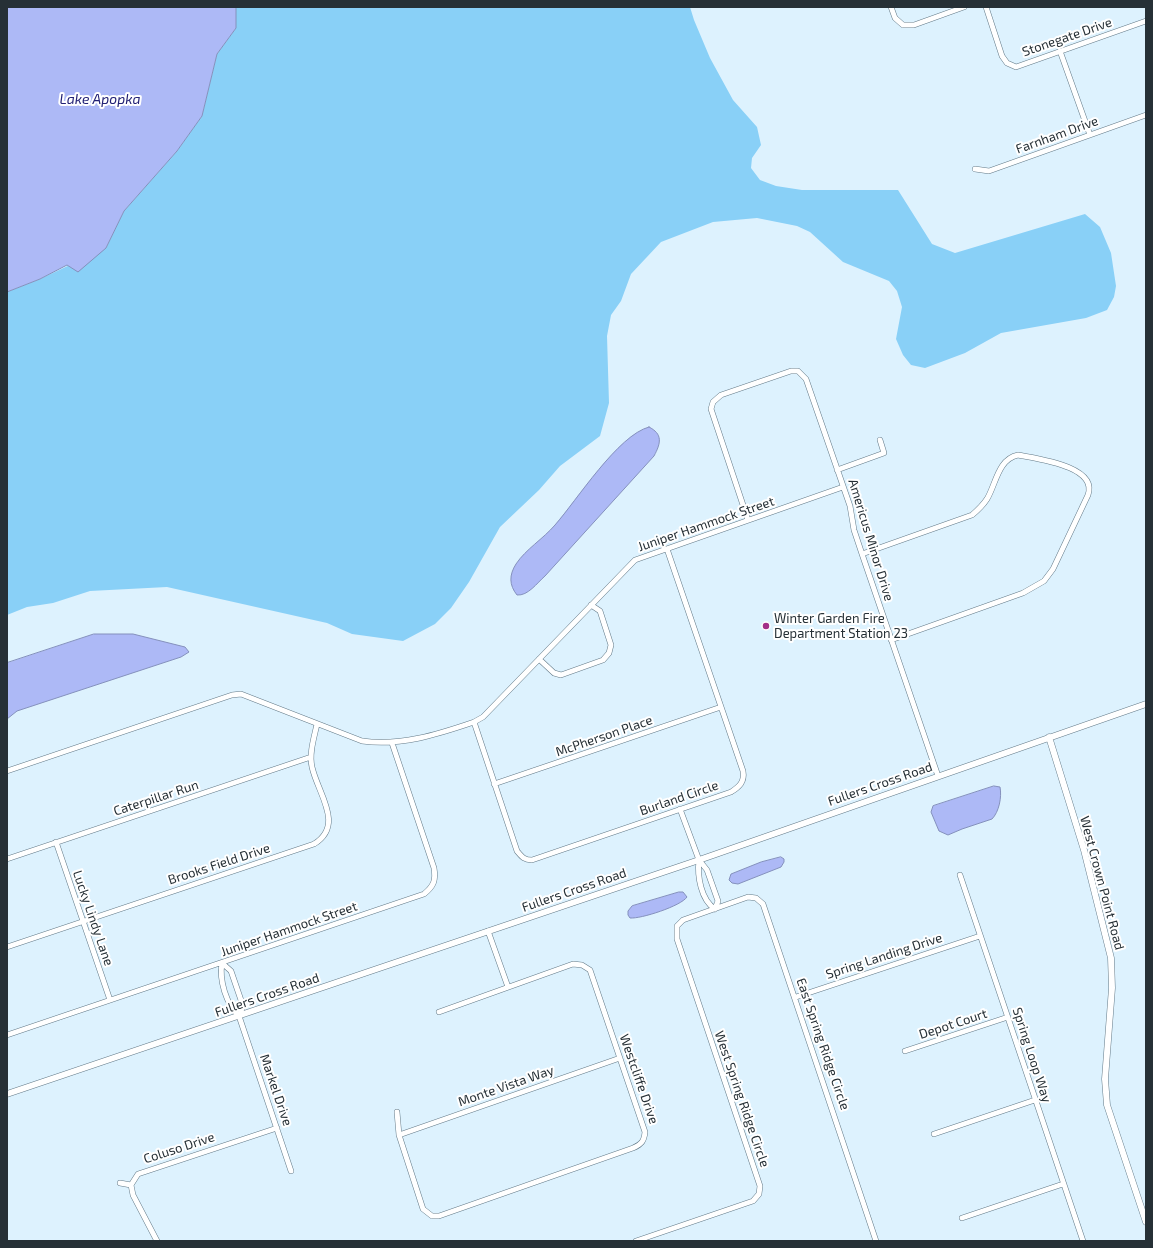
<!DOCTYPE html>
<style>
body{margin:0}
#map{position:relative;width:1153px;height:1248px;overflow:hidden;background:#ddf2fe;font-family:"Exo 2",sans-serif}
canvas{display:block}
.frame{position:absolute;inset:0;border:8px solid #263036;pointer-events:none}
</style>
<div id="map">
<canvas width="1153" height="1248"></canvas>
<div class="frame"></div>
</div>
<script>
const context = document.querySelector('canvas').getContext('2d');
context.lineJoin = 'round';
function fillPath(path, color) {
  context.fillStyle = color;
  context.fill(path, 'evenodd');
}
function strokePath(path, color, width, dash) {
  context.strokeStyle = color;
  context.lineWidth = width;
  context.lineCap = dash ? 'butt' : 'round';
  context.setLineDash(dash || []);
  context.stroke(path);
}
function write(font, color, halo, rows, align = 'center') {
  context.font = font + ' "Exo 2",sans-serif';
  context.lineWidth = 4;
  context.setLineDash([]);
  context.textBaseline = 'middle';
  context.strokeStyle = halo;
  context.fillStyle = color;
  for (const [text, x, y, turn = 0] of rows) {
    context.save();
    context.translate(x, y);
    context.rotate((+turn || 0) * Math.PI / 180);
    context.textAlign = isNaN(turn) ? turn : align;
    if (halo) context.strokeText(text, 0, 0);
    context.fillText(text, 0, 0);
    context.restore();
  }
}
fillPath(new Path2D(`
 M236,7H690L694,20L710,58L733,100L757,127L761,145L752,158L751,168L760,180L776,186L802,190H898L932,244L955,253L1085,214L1100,227L1111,253L1116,286L1114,297L1107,310L1086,318L1001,333L965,353L925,368L911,365L903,355L896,339L902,307L897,291L889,281L843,262L810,232L797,226L757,218L713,222L661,242L631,274L621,301L611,315L607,336L609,403L600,436L560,466L539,490L500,527L469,582L451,608L435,624L403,641L352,634L327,623L167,587L90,591L53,603L27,607L7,615V292L40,279L106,248L124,211L177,151L202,116L217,54L236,28Z`), '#89d0f7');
const water = new Path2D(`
 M7,7H236V28L217,54L202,116L177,151L124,211L106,248L78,272L67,265L40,279L7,292Z
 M649,427C663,434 661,443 654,456L545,576C537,583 528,596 517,595C509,585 509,575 516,564C526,549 543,539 555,525C577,500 618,435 649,427Z
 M94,634H133L185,647L189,652L181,657L17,711L7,719V663Z
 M994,786L1000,787C1002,797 999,812 992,819L962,829L948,835L939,831L931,812L933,806Z
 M781,857L784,859V862L781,867L738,884L732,883L729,880L731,874L761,862Z
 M679,892H683L687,897C681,906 641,919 630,918L628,915V911L632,906Z`);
fillPath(water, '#adb9f6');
strokePath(water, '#8490bc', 1);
const minor = new Path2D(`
 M891,7L895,18L903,25H914L964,7
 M986,7L1002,56L1007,63L1016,67L1146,21
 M1060,51L1090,135
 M975,169L989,171L1146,115
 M837,470L884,453L880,440
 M748,520L711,409L713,402L721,395L791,371H798L806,379L850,506L854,530L862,554L938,776
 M862,554L972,515C978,510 983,505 987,499C996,484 998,459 1018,455C1037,459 1098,466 1088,495L1053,569L1044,581L1023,593L891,640
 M539,659L554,673L561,675L603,660L609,653L611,645L600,611L591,605
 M474,722L517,851C522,857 524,860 532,860L731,792C739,787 745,782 743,771L667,549
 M7,771L232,695L241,694L362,741C401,746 436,735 474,722L483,717L635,560L843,487
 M494,784L721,707
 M680,809L699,860L707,870L718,901L715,909
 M56,842L110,1000
 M7,859L311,757
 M699,860C697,876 701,900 715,909
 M960,875L1083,1241
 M488,931L508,987
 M7,947L314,844C345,825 318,794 312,767C309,753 314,738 317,724
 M796,997L980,936
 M239,1016L243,1006L231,971L222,963C219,980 226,1004 239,1016L291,1171
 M7,1035L424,894C434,886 436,880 434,868L392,743
 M905,1051L1008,1017
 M397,1112L399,1135L423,1209L432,1216H439L633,1148C642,1144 644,1141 645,1132L590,970L582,965L573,964L439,1012
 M934,1134L1035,1100
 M399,1135L620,1058
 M120,1183L131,1185
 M962,1218L1063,1184
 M157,1241L133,1195L131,1185L138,1174L277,1128
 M636,1241L753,1201L759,1194L760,1186L677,939V926L683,920L748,897L756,898L763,904L876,1241`);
const tertiary = new Path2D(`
 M1049,737L1084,850L1111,958L1112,988L1105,1079L1107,1105L1146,1222
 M7,1094L699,860L1146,704`);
strokePath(minor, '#637a88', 6);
strokePath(tertiary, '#637a88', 7);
strokePath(minor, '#fff', 5);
strokePath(tertiary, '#fff', 6);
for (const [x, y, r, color] of [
 [766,626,4,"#a32e88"]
]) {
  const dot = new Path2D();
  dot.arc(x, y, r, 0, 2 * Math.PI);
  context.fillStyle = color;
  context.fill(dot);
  strokePath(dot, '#fff', 1.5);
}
write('13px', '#263036', '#fff', [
 ["Stonegate Drive",1067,37,-19],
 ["Farnham Drive",1057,135,-20],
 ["Juniper Hammock Street",706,524,-19],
 ["Americus Minor Drive",871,540,73],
 ["McPherson Place",604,736,-19],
 ["Fullers Cross Road",880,784,-19],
 ["Caterpillar Run",156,798,-18],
 ["Burland Circle",679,798,-19],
 ["Brooks Field Drive",219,864,-18],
 ["West Crown Point Road",1102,883,75],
 ["Fullers Cross Road",574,890,-19],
 ["Lucky Lindy Lane",93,918,71],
 ["Juniper Hammock Street",289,929,-19],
 ["Spring Landing Drive",884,956,-18],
 ["Fullers Cross Road",267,995,-19],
 ["Depot Court",953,1024,-18],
 ["East Spring Ridge Circle",823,1044,71],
 ["Spring Loop Way",1032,1055,72],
 ["Westcliffe Drive",639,1079,71],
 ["Monte Vista Way",506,1086,-19],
 ["Markel Drive",276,1090,71],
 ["West Spring Ridge Circle",742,1099,71],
 ["Coluso Drive",179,1148,-18]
]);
write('13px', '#263036', '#fff', [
 ["Winter Garden Fire",774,619],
 ["Department Station 23",774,634]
], 'left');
write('italic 14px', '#222175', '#fff', [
 ["Lake Apopka",100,99]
]);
</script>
